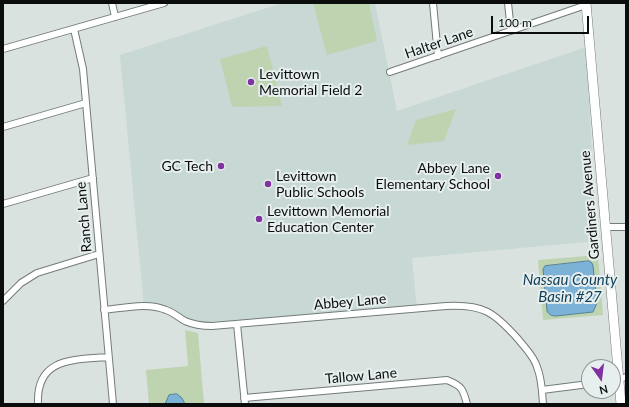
<!DOCTYPE html>
<style>
body{margin:0}
#map{position:relative;width:629px;height:407px;overflow:hidden;background:#dae2e0;font-family:Lato,sans-serif}
canvas{display:block}
.frame{position:absolute;inset:0;border:4px solid #0b0d0d;pointer-events:none}
.north{position:absolute;left:581px;top:359px;width:40px;height:40px;box-sizing:border-box;background:#e7efee;border:1px solid #8f9594;border-radius:50%;rotate:166deg;font-size:11px;font-weight:700;line-height:16px;text-align:center;color:#0b0d0d}
.north::after{content:'';display:block;margin:auto;width:14px;height:18px;background:#8231a0;clip-path:polygon(50% 0,100% 100%,50% 72%,0 100%)}
.scale{position:absolute;left:491px;top:16px;width:98px;height:18px;box-sizing:border-box;border:2px solid #0b0d0d;border-top:0;padding-left:5px;font-size:12px;line-height:14px;white-space:nowrap;color:#0b0d0d;-webkit-text-stroke:3px #e7efee;paint-order:stroke}
</style>
<div id="map">
<canvas width="629" height="407"></canvas>
<div class="frame"></div>
<div class="north">N</div>
<div class="scale">100 m</div>
</div>
<script>
const context = document.querySelector('canvas').getContext('2d');
context.lineJoin = 'round';
function fillPath(path, color) {
  context.fillStyle = color;
  context.fill(path, 'evenodd');
}
function strokePath(path, color, width, dash) {
  context.strokeStyle = color;
  context.lineWidth = width;
  context.lineCap = dash ? 'butt' : 'round';
  context.setLineDash(dash || []);
  context.stroke(path);
}
function write(font, color, halo, rows, align = 'center') {
  context.font = font + ' Lato,sans-serif';
  context.lineWidth = 4;
  context.setLineDash([]);
  context.textBaseline = 'middle';
  context.strokeStyle = halo;
  context.fillStyle = color;
  for (const [text, x, y, turn = 0] of rows) {
    context.save();
    context.translate(x, y);
    context.rotate((+turn || 0) * Math.PI / 180);
    context.textAlign = isNaN(turn) ? turn : align;
    if (halo) context.strokeText(text, 0, 0);
    context.fillText(text, 0, 0);
    context.restore();
  }
}
fillPath(new Path2D(`
 M282,3H375L397,111L586,47L597,241L412,258L417,308L199,325L163,309L144,306L120,55Z`), '#c7d8d5');
fillPath(new Path2D(`
 M313,3H369L377,41L327,55Z
 M267,46L282,106L232,107L220,59Z
 M456,109L444,141L407,145L416,120Z
 M598,255L603,315L543,320L538,260Z
 M185,330L198,333L204,404H149L146,370L188,366Z`), '#bed4b0');
const water = new Path2D(`
 M589,261L592,263L593,266L597,303L593,312L556,316C552,316 549,315 547,311L543,269L545,266Z
 M177,394L182,398L185,404H165L169,395Z`);
fillPath(water, '#7bb2d6');
strokePath(water, '#59809a', 1);
const minor = new Path2D(`
 M112,3L115,17
 M433,3L438,56
 M508,3L511,31
 M74,29L83,69L113,404
 M3,49L164,3
 M390,72L586,5
 M3,127L86,103
 M3,204L93,178
 M606,227H626
 M3,301L21,283L37,273L99,254
 M104,310C124,308 148,302 166,310C173,312 179,318 185,321C194,325 203,326 212,326L446,306C483,304 494,312 518,339C525,348 534,356 537,367C542,379 542,392 543,404
 M237,324L245,404
 M613,381L626,377
 M542,390L589,384
 M244,398L447,380C462,386 463,389 467,404
 M38,404C36,357 74,360 108,357`);
const secondary = new Path2D(`
 M586,3L621,404`);
strokePath(minor, '#747b7a', 8);
strokePath(secondary, '#747b7a', 10);
strokePath(minor, '#fff', 6);
strokePath(secondary, '#fff', 9);
for (const [x, y, r, color] of [
 [251,82,4,"#8231a0"],
 [221,166,4,"#8231a0"],
 [498,176,4,"#8231a0"],
 [268,184,4,"#8231a0"],
 [259,219,4,"#8231a0"]
]) {
  const dot = new Path2D();
  dot.arc(x, y, r, 0, 2 * Math.PI);
  context.fillStyle = color;
  context.fill(dot);
  strokePath(dot, '#e7efee', 1.5);
}
write('14px', '#0b0d0d', '#e7efee', [
 ["Halter Lane",439,43,-19],
 ["Gardiners Avenue",590,205,-95],
 ["Ranch Lane",84,217,-95],
 ["Abbey Lane",350,302,-5],
 ["Tallow Lane",361,376,-5]
]);
write('14px', '#0b0d0d', '#e7efee', [
 ["Levittown",259,74],
 ["Memorial Field 2",259,90],
 ["GC Tech",213,166,"right"],
 ["Abbey Lane",490,168,"right"],
 ["Elementary School",490,184,"right"],
 ["Levittown",276,176],
 ["Public Schools",276,192],
 ["Levittown Memorial",267,211],
 ["Education Center",267,227]
], 'left');
write('italic 15px', '#113e57', '#e7efee', [
 ["Nassau County",570,280],
 ["Basin #27",570,297]
]);
</script>
